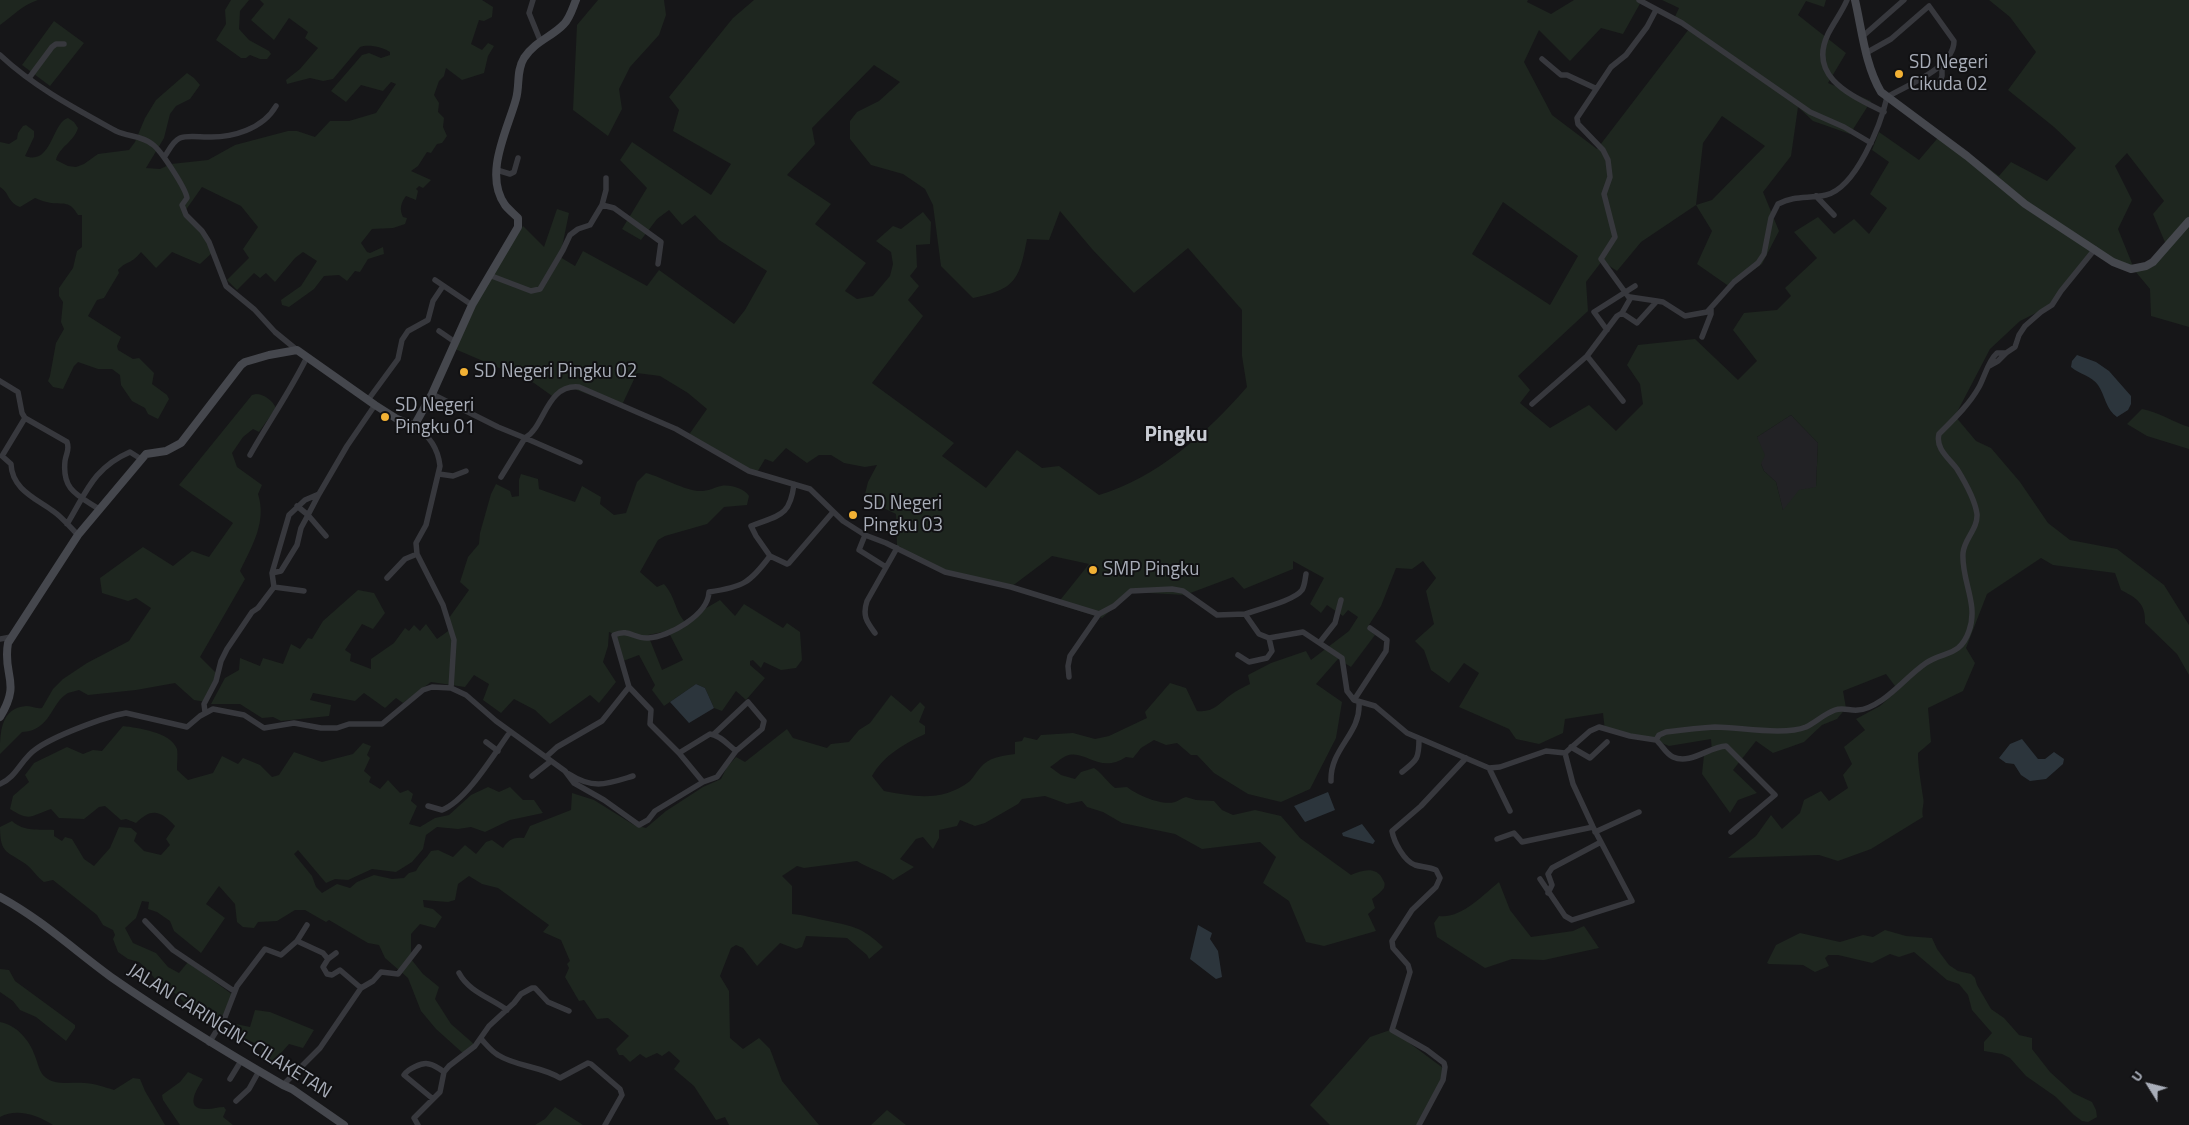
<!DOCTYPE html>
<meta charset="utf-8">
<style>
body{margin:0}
#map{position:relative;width:2189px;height:1125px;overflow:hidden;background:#161618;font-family:"Titillium Web",sans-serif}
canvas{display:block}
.north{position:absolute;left:2124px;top:1060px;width:50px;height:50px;-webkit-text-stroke:4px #111113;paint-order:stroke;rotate:306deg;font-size:14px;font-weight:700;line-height:20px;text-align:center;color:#a8adb8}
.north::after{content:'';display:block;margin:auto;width:18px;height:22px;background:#a8adb8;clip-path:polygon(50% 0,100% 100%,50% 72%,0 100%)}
</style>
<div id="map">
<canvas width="2189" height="1125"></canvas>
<div class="north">U</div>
</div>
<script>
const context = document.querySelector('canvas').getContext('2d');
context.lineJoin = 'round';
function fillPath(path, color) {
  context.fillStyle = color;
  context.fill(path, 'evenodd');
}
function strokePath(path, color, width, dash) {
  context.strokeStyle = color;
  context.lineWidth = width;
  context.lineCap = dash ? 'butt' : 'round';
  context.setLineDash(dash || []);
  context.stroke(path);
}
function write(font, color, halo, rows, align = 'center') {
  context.font = font + ' "Titillium Web",sans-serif';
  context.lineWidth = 4;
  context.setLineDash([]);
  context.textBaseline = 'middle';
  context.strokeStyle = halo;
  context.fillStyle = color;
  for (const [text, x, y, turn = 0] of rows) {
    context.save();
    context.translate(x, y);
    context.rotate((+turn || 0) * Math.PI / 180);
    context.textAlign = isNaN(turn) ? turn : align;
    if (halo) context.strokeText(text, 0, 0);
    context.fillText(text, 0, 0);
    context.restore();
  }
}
fillPath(new Path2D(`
 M1791,415L1818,443L1816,488L1783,511L1776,482L1764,471L1761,464L1757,437Z`), '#222225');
fillPath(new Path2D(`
 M0,0H38C22,5 13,16 0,25Z
 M231,0H249L240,11L239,29L249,40L269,51L271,54L267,59H260L250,55L246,58H241L216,40L226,24L225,10Z
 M260,0H482L493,7L492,17L484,21L479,20L471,44L482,50L488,43L494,46L488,56L484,73L462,80L446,68L444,76L439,81L434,95L439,103L438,112L444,118L443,127L447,136L442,143L437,144L431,153L427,152L418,166L411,171L431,180L423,188L419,186L416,189L418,191L416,200L406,196C401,203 399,209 403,217L407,218L405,224L393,228L372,229L361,243L367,252L370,253L383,247L384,254L368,259L360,272L355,271L347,281L339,275L324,276L314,289L289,307L282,305L281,300L301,286L317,261L303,252L295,258L275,282L266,273L260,278L254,273L237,290L227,280L249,258L243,249L258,227L241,206L202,187L183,214L205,237L213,252L200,264L172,252L156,268L141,252C132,264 126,261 118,270L119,273L104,298L97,300L88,316L121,337L117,346L118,350L133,359L139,358L154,373L152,384L167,395L169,399L158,419L148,414L145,408L132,401L121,385L120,375L112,369H98L78,362L74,366L63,389L53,387L48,381L50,376L56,343L64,329L61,322L63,302L59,296V288L73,268L77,251L82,247V215H78C69,200 65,205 51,203C45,202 40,200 35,198L20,207C7,202 10,193 0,187V142L9,144L17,139L18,133L23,126L26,125L34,131V137L25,156C52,166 52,122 68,118L74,122L78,128C74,142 59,147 56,160L68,166L76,167L84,164L98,154L129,150L135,142L145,118L156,100L187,73L194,78L200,85L190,99L176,106L170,114L164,138L146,168L160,169L171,164L208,160L235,145L288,131H297L315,137L330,121H349L376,113L396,84L391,82L383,91L361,85L346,102L331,91L362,55L369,53L381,58L390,55V52C383,47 368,44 360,47L333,79L323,81L310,78L287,84L286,80L300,69L318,48L305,38L308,32L289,18L274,40L251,20L264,4Z
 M598,0H664L666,15L659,35L630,67L619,89L622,109L608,136L573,110L577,25Z
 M754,0H1528L1527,2L1551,14L1574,0H1642L1623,34L1601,28L1570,61L1539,30L1524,62L1552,115L1597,149L1689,29L1673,21L1679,8L1662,0H1826L1824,7L1806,1L1798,15L1846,53L1828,83L1871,101L1850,134L1813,121L1798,107L1791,156L1763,192L1779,231L1762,264L1730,287L1697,264L1712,231L1696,205L1641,242L1617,271L1602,261L1586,282L1588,311L1518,376L1530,390L1520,403L1550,428L1589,405L1616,431L1643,404L1640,384L1627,365L1638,345L1695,339L1738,380L1757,361L1733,330L1744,313L1777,310L1791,296L1785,288L1817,258L1794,232L1818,217L1834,234L1854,219L1869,234L1887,208L1870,194L1889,162L1872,150L1879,132L1919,160L1942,133L1999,176L2011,162L2047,181L2076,148L2054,127L2008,90L2036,52L2010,17L1989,0H2189V327L2151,316L2150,289L2135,271L2093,248L2050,306L2020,321L1990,349L1955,416L1976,441L1991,448L2020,482L2048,523L2070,540L2117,549L2164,585L2189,625V675L2177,654L2145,623C2146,604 2137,598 2121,590L2115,573L2053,565L2041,558L1987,594L1966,648L1975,663L1963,691L1928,708L1931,742L1918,753C1918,768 1921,782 1923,797C1925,804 1921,809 1923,817L1871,849L1838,861L1819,855L1728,858L1756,836L1771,815L1782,829L1800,813L1804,800L1821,791L1829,801L1848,788L1843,775L1852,764L1844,747L1865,730L1856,719L1880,706L1898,690L1886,674L1843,691L1846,708L1837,719L1822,725L1804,742L1773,753L1756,741L1733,770L1757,793L1738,800L1730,813L1702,774L1704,755L1712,752L1711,739L1669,746L1651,739L1605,731L1603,713L1565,719L1563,733L1539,744L1516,739L1509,729L1459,707L1479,673L1464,663L1449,683L1431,670L1424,650L1415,641L1434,624L1426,591L1436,578L1423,561L1412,569L1396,568L1381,606L1367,628L1375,635L1351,667L1338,659L1316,684L1342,702L1336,738L1310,789L1281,802L1248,794L1214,773L1197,755H1191L1177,743L1166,745L1154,740L1141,748L1133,758L1126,757C1099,775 1085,748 1066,756C1061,758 1055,764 1050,767L1061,775L1075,779L1081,772L1094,768C1102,773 1107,782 1115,788L1127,787C1137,795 1162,806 1175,802C1178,801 1182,798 1186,797L1196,800L1214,801L1222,810L1233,815L1255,810L1281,816L1300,838L1351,875C1362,870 1377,866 1383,880C1385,883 1385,884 1384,888C1381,892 1376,896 1372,899L1375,908L1368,914L1376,931L1324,946L1306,942L1289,901L1263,883L1276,857L1260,842L1202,849L1175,834L1122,823L1103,812L1087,807L1082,801L1067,804L1045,796L1022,799L1018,804L985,823L975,826L960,820L957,826L939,830V838L933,849L923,837L916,839L900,859L914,867L893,880C882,871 869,869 857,861L804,868L797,866L782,876L792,886V914C804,915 813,918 823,920C852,926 861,926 883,947L869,959L867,955L847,938L806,936L802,947L796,949L780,943L757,966L743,948L736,945L731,948L720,976L729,991L730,1038L743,1049L759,1038L770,1049L782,1081L819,1125H729L725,1117L716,1120L694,1086L674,1069L680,1061L669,1051L662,1056L657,1053L646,1058L640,1054L630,1062L623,1055H619L616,1049L629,1036L608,1018L597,1019L584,1000L579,1001L565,977L569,968L567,964L570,961L561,940L543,932L549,925L498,888L482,884L469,876L458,884L455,900L448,902L423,900L424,907L433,909L442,917L435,928L420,924L411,934V959L423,974L439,987L435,999L451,1024L475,1045L465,1055L436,1029L421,1011L408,978L385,958L379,945L368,943L329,920L326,922L305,910H295L277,921L258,922L254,928L243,927L237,922L235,904L219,886L206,904L225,918L201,953L174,931L170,921L157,912L148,909L149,902L142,901L136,918L125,928L133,943L156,953L168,967L179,973L188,962L233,995L224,1022L194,1012L176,994L155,979L149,971L139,962L128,959L118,952L113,939L115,935L113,930L103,925L97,915L53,880L44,882C37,877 33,870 27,865C8,851 0,855 0,827L12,821C24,832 39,829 54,830V836L62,841L65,837L72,839L84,859L94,866L110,848L119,827L131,828L137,833L134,841L144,851L161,855L170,845L166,839L175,826C161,811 152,807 136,823L126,819L121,820L105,806L99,807L84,819L59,818L51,809C30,816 31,822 10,809L13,796L29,782L25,775L34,763L67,747L83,754L93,750L102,751L123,726C138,728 171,732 177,749C178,755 177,764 177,770L188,780L213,773L222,756L238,764L243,758L260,765L272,777L279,775L294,752L322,762L353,754L363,743L371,746L367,755L370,758L364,771L371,777L369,782L380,789L388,780L400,793L408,790L413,794L411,801L417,806L409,824L420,827L435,818L449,815L471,795L488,787L499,792L510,787L523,800H534L543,813L510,820L485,832L471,827L458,829L437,827L426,835L423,849L412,862L396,872L372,869L348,880L335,879L326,883L298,850L294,854L312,876L316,887L322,893L337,884L350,888L357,882L374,875L392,879L404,878L409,873L416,871C420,863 426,859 431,851L438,850L453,857L465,845L476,854L486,842L492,840L503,848C509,839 514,837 524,838L530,826L571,810L572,793L594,800L634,825L646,828L666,811L703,787L721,779L727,767L736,757L745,762L787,729L793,738L827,748L831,744L849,742L859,730L870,723L891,695L911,712L920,702L925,707L919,722L925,726V734C904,744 884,755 872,776L884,791C915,797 943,802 970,781C974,777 976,772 980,768C989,757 1001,756 1015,754V742L1022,741L1024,737L1037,740L1041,735L1073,733L1095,739L1109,736L1147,718L1145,712L1170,683L1186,688L1197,711C1214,713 1219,703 1232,694C1237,690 1244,687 1250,684L1248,675L1271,663L1306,651L1311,660L1349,631L1358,617L1348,610L1343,616L1327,605L1321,613L1310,604L1324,578L1293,561V569L1244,589L1233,577L1185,595L1132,592L1102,618L1057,604L1089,564L1052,556L1011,587L939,570L897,545L896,514L875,504L865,494L868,482L877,465L865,467L844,463L831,455H819L807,463L786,448L773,462L765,459L756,474L688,436L707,409L688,393L660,376L637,373L621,407L569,387L555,398L534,383L455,349L490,276L523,226L544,247L557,209L569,213L560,257L575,266L583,251L647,286L659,270L734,324L745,310L767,271L719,240L695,215L682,225L669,210L657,219L641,240L622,229L647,188L620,160L632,142L711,195L731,164L673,131L679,110L669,97L733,18ZM874,65L900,82L879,101L857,112L850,121V139L871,165L903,174L925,189L933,205L941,266L973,298C1016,289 1019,280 1027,239L1049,240L1060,211L1092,249L1134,293L1188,248L1242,310V356L1247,387C1208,432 1157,478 1099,495L1059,466L1042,468L1017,450L986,488L942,456L954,443L872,383L923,316L908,300L919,286L910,276L917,267L916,245L930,244L931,222L923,212L901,229L893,226L876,241L891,252L893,264L890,276L873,296L857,299L845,291L866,263L815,224L831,204L787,175L815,144L812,128ZM1722,116L1765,146L1712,200L1696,205L1703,143ZM2127,153L2164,201L2153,214L2167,247L2135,271L2118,229L2132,200L2115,166ZM1503,202L1578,256L1550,305L1472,254ZM1791,415L1818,443L1816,487L1799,490L1783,510L1776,482L1764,471L1761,464L1765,455L1757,437Z
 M54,21L84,43L50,86L22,65Z
 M256,394C264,394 273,401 276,408L259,432L253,429L243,437L232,453L237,467L262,485L258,494C267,522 252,546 240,571L245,579L200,657L219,676L206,702L194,700L175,683L136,690L88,695L79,690C76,691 71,692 68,693C51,702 51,731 22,732L0,754C0,734 0,708 26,706C32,706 35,709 42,708L53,689L63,679L87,663L129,641L151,608L136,598L128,601L102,593L100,578L143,547L173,566L192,551L209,557L233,523L179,485L252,395Z
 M2142,409C2159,412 2173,422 2189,427V449L2147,436L2127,424Z
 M646,473C662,477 687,492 702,491C709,491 715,487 721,486C730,484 745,489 749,496L747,505L724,507L707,524L665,536L658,540L640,572L657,587L664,584C676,598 674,608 684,621L720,600L735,616L744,604L783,628L787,623L800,632L802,660L796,668L781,670L764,662L761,668L753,660L750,661V665L765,678L746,700L736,691L722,711L714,708L705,688L696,684L664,706L652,690L655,685L639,655L623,661L614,634L609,632L608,646L603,662L616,682L599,703L590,695L550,724L535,710L514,699L501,713L483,700L489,684L474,675L465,687L431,682L403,703L396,698L385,708L364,693L355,701L313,693L310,700L331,705L329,716L281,721L273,717L262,718L240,704H211L225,678L239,670L240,658L260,666L263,658L283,664L291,644L300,649L308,638L312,639L323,621L358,590L374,593L385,613L373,629L362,624L345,650L351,654L350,661L371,669V659L394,643L405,628L409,631L414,625L420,631L426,624L437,639L451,629L449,618L469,590L460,582L468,557L479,544L480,533L491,494L496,484L510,491L512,497L519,496V480L521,474L538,479L539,489L575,502L582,486L601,497L600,504L614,515L626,513L637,482ZM668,631L683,660L662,670L648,635Z
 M1499,882L1510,910L1531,937L1573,931L1584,926L1599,948L1544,960L1512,959L1485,968L1437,937L1434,923L1439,916C1461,919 1483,895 1499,882Z
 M1885,930L1906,936L1932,938L1937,949L1949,965L1958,971L1971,974L1975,978L1977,985L1991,1009L2004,1018L2019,1035L2032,1038V1049L2050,1072L2073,1093L2092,1102L2096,1110L2097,1117L2088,1122L2082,1121L2074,1115L2056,1097L2026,1076L2010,1058L2002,1054L1984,1051V1042L1992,1033L1972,1010L1968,995L1959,984L1947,980L1914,952L1899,957L1890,954L1872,963L1838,955H1828L1825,958L1829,966L1815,972L1803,965L1769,964L1767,963L1776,945L1800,933L1840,942L1863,935L1873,937Z
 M0,969L9,970L15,981L75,1025V1028L66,1041L36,1017L20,1010L13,1001L0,992Z
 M255,1010L270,1012L314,1030L303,1048L289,1044L273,1062L260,1054L263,1047L231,1032L236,1024L250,1027Z
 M0,1022C17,1025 30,1041 35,1056C38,1063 39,1072 45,1077C56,1086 71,1082 84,1083C94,1083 104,1087 114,1090L133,1078L140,1079L145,1091L165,1125H53C37,1115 17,1108 0,1117Z
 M1396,1028L1408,1042L1447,1071L1419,1125H1330L1310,1105L1370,1037Z
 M188,1072L203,1079C197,1089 183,1110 207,1109C213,1109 218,1107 224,1107L226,1110L223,1117L233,1125H180L163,1100L162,1095L180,1082Z
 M555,1107L583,1125H535L545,1119Z
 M887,1110L906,1125H871Z`), '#1e261f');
fillPath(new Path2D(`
 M2077,355L2096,362L2109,371L2131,396V404L2128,410L2117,417C2106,410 2105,395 2098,385C2092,376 2079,374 2071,367L2072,361Z
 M696,684L705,688L714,708L689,723L670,702Z
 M2022,739L2038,759H2045L2054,752L2064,759L2063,764L2046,779L2030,781L2021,775L2014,764L2006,763L1999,758L2010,744Z
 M1328,792L1335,810L1305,822L1294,806Z
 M1362,824L1375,841L1373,844L1343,836L1342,833Z
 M1198,925L1212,933L1210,939L1218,951L1222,977L1216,979L1190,959Z`), '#2c353c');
strokePath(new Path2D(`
 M533,0L529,13L540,40
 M1639,0L1682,23L1810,112L1844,127L1871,143
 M1847,0C1842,12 1834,22 1828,34C1807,78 1853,96 1884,112
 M1863,36L1904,0
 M0,55C34,87 76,109 116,131C128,137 141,135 152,144C161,150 186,189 187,198L182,205L186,215L202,231L209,242L226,286L254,309L275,332L297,350
 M1542,59L1561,75H1567L1595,88
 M29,78L52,47L56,44H64
 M1938,88L1942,76V65
 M165,156C169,150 173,141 180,138C187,135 199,137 207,137C232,138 263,129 276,106
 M497,170L510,174L514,172L518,158
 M1816,196L1834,215
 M602,205L614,208L661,242L658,264
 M489,275L531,291L540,289L563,250L570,235L578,229L590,225L602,205L606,190V178
 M435,280L472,305
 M1630,297L1657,301
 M1622,313L1630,299L1601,259L1615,237L1604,194L1610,177L1608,160L1603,150L1578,124L1577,118L1611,67L1626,55L1647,27L1656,10
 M1607,330L1594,312L1635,286
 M439,331L455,342
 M1702,337L1711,314V308
 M1587,356L1623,401
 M1989,366L1998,361L2006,353
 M0,381L18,392L22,413L25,418L67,442C70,450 66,453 65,461C62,490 77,495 99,509
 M432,394L498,427L525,438C545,427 546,384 579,387L676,429L749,471L810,489L843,521L865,535L886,543L945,572L1011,587L1099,614L1114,606L1131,591L1172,589L1183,591L1217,615L1245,614L1259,634L1269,638L1303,632L1342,658L1347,691L1354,700L1375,706L1407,733L1489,768L1500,767L1546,751L1565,753L1590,731L1599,727L1630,736L1656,740L1659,735L1666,732C1682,730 1699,728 1715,727C1739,727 1784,736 1806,727C1816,722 1824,714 1835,710C1843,707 1850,711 1858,710C1865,710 1876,704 1882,700C1898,689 1910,674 1926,663C1944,651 1960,657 1969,631C1979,604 1961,580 1963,553C1964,539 1978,529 1977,514C1975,499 1965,482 1957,469C1950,459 1935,449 1939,434C1953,420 1969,405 1979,387C1985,376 1988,361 1997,353H2006L2015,347L2019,335L2025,326L2041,312L2052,305L2061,291L2095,249
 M368,400L398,359L402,340L408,331L428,320L433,301L443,286
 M1532,404L1587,356L1617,316L1622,313L1637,323L1657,301L1663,302L1685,316L1707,312L1734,282L1758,263L1764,254L1771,218L1778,204C1795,195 1808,199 1826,195C1856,188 1881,124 1887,97C1907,85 1954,68 1954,41L1929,6L1891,39L1866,53
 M25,418L2,456L11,464C12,489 35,498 53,511C62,517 70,527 78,535
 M414,426C429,435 438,448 440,466L426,525L416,543L417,554L443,605L454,640L451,688
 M250,455C268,423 291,390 307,357
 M439,474L453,476L466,471
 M501,477L525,438L580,462
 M319,494L308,515L326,536
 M67,524C86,493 93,468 130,452L141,459
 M865,535L859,550L886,567
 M770,556L756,536L751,526C779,515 790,517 794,484
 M272,573L281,571L297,545L301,528L308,515L297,506
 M387,578L405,559L417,554
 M304,591L274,587L272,573L289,515L305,500L319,494L347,446L375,405
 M1245,614C1258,609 1294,601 1302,590C1305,585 1305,579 1306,574
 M875,633C867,622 862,616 867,601L897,548
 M0,639L11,637
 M1320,642L1335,623L1341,600
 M1238,655L1249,662L1267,658L1272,651L1269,638
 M1069,677L1068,666L1070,656L1099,614
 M1354,700L1386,651L1387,640L1370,628
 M205,712L204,704L216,681L221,661L227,649L252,612L258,608L274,587
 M1656,740C1662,745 1666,754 1673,757C1690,765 1709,747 1726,746L1775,795L1731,832
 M486,742L498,751
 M1571,747L1590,758L1607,742
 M679,753L710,734C720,735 728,745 736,751
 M546,757L557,747L602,721L629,687
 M1489,768L1510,811
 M1402,772C1417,760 1419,759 1419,739
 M569,774C594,790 607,784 633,776
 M532,776L551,761
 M1331,781C1330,748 1361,734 1359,703
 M703,782L679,753L650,724L651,710L629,687L614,635C629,628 634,639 648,638C669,637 708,615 709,592C743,587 750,583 770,556L787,564L789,563L833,512
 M0,784C17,777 21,759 36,749C54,736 104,717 126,713L187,727L200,716L213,709L244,715L264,728L294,723L321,728H337L349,724H382L423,690L432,687L451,688L466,695L496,721L565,771L574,783L604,800L639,825L648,820L655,811L703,782L717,777L736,751L762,729L764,721L748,702L714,734
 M428,806L442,810C467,800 494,754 510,732
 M1595,832L1639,812
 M1497,839L1514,833L1522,842L1593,827
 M1540,879L1565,916L1572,920L1632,901L1593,827L1573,784L1565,753
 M1548,893L1552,885L1548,874L1552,868L1601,842
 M145,921L173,950L234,991
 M297,941L307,925
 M328,959L336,953
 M459,973C469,992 491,998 507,1010
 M481,1039C486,1044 491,1051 498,1055C517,1067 541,1066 560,1078L588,1063L591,1064L620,1089L622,1095L605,1125
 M209,1043L225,1017L237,986L265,949L281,955L297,941L323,953L328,959L323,967L327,974L332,975L340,970L361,988
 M230,1079L241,1061
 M283,1085L320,1048L361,988L373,981L381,972L398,974L419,947
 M433,1099L404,1075C408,1069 422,1062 429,1064C434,1065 440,1069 444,1072
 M236,1101L249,1089L259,1071
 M418,1125L414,1118L440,1092L444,1072L449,1066L475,1046L489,1026L514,1003L521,994L532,988H535L548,1002L569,1011
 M1419,1125L1443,1080L1445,1067L1444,1063L1427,1050L1392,1030L1410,972L1408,965L1393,948L1392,941L1412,910L1436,887L1440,878L1436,870C1429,867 1422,867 1415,865C1404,861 1394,842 1392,831L1421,806L1466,758`), '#37383d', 5.5);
strokePath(new Path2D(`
 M1855,0C1862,30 1865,65 1881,92L1967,156L2025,204L2113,262L2131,269L2146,266L2153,262L2189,221
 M0,717C22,681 2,676 8,643L78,535L146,454L166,451L181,443L241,365L245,362L269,355L297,350L375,405L397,419L414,426L432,394L472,305L518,227V218C514,214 508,209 505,205C483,174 508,129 516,99C520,85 516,71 524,58C535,41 552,37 564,24C570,18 573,7 576,0
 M0,897C41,919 74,950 111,977C167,1016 224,1051 283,1085L292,1089L344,1125`), '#45474d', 8);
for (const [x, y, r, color] of [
 [1899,74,5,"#f2b134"],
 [464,372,5,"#f2b134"],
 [385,417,5,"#f2b134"],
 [853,515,5,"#f2b134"],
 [1093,570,5,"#f2b134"]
]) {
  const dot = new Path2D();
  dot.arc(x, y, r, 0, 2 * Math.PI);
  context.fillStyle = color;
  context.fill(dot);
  strokePath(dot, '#111113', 2);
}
write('19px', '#a8adb8', '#111113', [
 ["SD Negeri",1909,63],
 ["Cikuda 02",1909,85],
 ["SD Negeri Pingku 02",474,372],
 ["SD Negeri",395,406],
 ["Pingku 01",395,428],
 ["SD Negeri",863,504],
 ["Pingku 03",863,526],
 ["SMP Pingku",1103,570]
], 'left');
write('19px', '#a8adb8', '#111113', [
 ["JALAN CARINGIN–CILAKETAN",229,1032,32]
]);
write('bold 21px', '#c9ccd4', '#111113', [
 ["Pingku",1176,436]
]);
</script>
